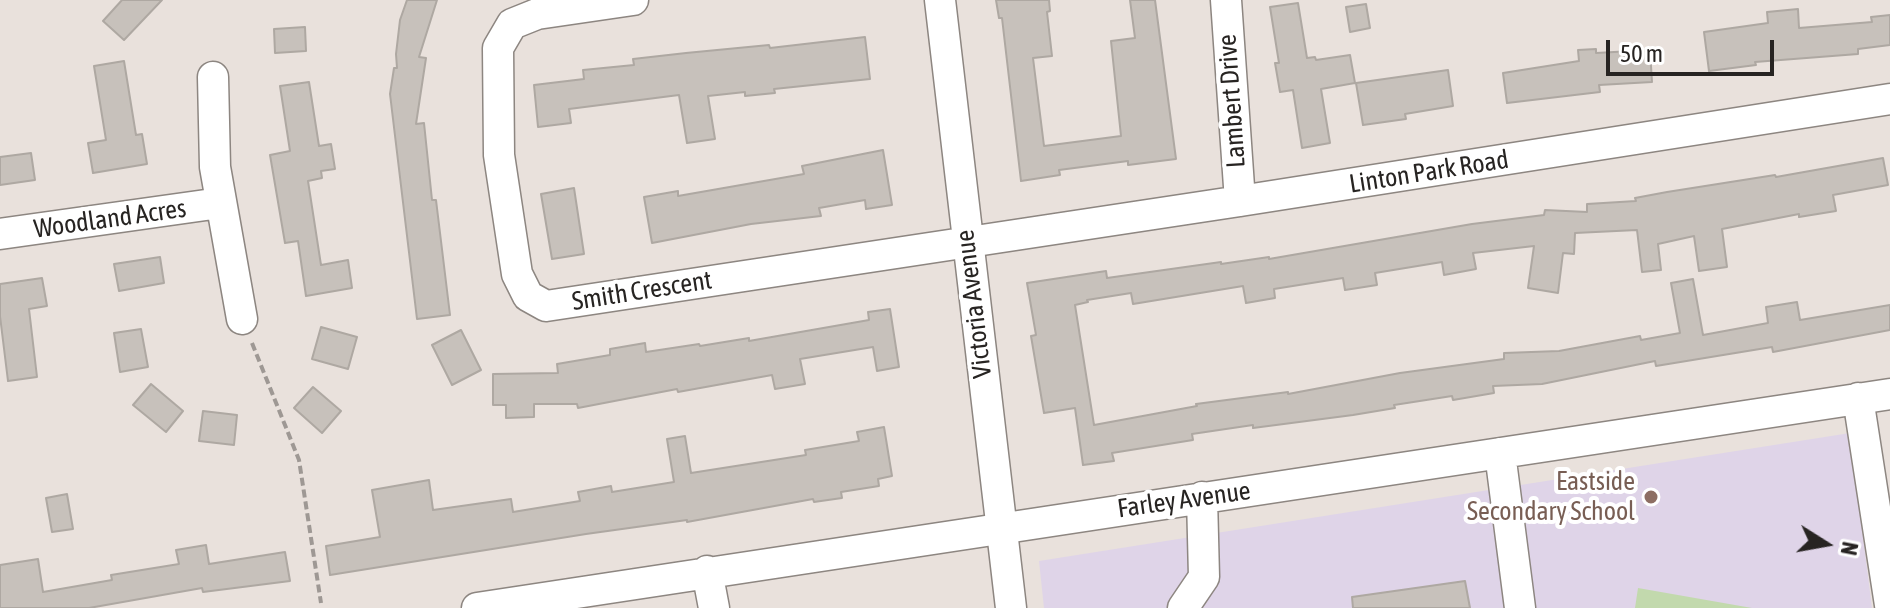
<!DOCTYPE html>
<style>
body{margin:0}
#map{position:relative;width:1890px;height:608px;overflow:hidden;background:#e9e1dc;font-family:"Asap Condensed",sans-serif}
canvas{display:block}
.north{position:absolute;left:1786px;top:504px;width:80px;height:80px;-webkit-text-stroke:6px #fff;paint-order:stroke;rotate:101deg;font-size:22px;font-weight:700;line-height:32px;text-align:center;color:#272422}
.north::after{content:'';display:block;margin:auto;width:28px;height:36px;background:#272422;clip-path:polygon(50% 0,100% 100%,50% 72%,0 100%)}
.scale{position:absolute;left:1606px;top:40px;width:168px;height:36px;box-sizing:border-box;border:4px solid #272422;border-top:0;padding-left:10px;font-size:24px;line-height:28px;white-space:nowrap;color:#272422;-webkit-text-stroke:6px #fff;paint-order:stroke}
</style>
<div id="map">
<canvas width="1890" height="608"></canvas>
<div class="north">N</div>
<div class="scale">50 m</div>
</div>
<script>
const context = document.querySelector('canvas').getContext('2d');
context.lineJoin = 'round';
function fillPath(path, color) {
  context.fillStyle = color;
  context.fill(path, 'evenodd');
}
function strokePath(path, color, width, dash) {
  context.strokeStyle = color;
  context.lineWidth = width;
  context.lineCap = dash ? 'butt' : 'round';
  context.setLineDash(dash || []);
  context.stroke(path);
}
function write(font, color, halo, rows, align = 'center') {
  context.font = font + ' "Asap Condensed",sans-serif';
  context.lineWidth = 8;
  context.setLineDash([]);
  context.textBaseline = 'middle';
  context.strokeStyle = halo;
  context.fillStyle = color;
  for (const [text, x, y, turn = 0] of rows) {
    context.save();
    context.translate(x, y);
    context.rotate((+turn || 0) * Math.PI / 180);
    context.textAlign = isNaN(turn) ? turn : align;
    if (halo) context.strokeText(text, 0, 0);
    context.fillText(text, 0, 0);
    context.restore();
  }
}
fillPath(new Path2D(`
 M1850,433L1872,608H1044L1039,561Z`), '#dfd4e8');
fillPath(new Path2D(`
 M1638,588L1752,608H1635Z`), '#c2d9ad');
const building = new Path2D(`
 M122,0H162L124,40L103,21Z
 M407,0H437L419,57L426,58L416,124L424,123L432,200H436L450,315L417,319L390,94L394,68H397L396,54L400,20Z
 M996,0H1049L1050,11L1047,12L1052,56L1033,58L1044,146L1121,136L1111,41L1135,38L1130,0H1155L1176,159L1128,165V161L1059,170L1060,175L1021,181L1002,18H999Z
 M1298,3L1307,58L1315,57L1316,60L1350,55L1355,83L1321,89L1330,143L1302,148L1293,90L1280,92L1275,63H1279L1270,7Z
 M1366,4L1370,28L1350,32L1346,7Z
 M1798,9L1799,28L1872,22L1871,17L1890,15V45L1858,49V54L1755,62L1756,65L1709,71L1704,32L1768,23L1767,12Z
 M305,27L306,51L275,53L274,29Z
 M865,37L870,79L774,89L775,93L745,96V92L708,96L715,139L687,143L679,95L569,109L571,123L538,127L534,85L584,79L583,70L634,65L633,59L686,53L769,45L770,48Z
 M1596,49V53L1650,50L1652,82L1599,85L1600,92L1507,103L1503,73L1579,61L1578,50Z
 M124,61L136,135L142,134L147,164L93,173L88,143L106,140L94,66Z
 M1448,70L1453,106L1405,114L1406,119L1363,125L1356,83Z
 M309,82L319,146L331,144L335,169L321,171L322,178L308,181L321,265L348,260L352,288L306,296L298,241L285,243L270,155L290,151L280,86Z
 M883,150L892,205L866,209L865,200L819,208L821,216L751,224L652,243L644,197L678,191V196L804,174L802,166Z
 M31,153L35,180L0,185V157Z
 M1883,158L1888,185L1833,195L1836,211L1799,217V214L1722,229L1727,267L1699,271L1694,236L1658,244L1661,270L1642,272L1637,230L1575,233L1574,254L1563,253L1558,293L1528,288L1534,246L1473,253L1476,269L1444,275L1442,262L1375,273L1377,285L1345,290L1343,278L1274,289L1275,298L1246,303L1243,286L1133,304L1131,293L1087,300L1088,302L1075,305L1094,425L1197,406L1196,404L1288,392V394L1400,373L1504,359V353L1559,351L1640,336L1641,340L1680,333L1671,283L1693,279L1703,335L1768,323L1766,307L1797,302L1800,320L1890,305V330L1773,352L1772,347L1656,366L1655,361L1542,384L1493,386L1494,393L1453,400L1452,396L1394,405L1395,408L1353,415L1253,428V425L1192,434L1193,440L1112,453L1114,461L1083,465L1075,408L1044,413L1031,336L1036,335L1027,283L1106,271L1107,278L1221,262V264L1269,257V259L1472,224L1544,215L1545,210L1587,212V204L1636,201L1635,198L1667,192L1775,175L1776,177Z
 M574,188L584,254L552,259L541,194Z
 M160,257L164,283L119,291L114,264Z
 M42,278L47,306L29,309L37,377L8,381L0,316V284Z
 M890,309L899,367L877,371L873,347L800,359L805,384L775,389L772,375L678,392L677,389L578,408L577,404H534V417L506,418V405H493V374L558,373L557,364L610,355V349L645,343L646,352L699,344L700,346L749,338V341L869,320L868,312Z
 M321,327L357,337L348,369L312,359Z
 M141,329L148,367L120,372L114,333Z
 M461,330L481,370L452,385L432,345Z
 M151,384L183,411L166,432L133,405Z
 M313,387L341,411L322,433L294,408Z
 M203,411L237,415L234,445L199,441Z
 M884,427L892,476L878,479L879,486L841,492L842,498L814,502L813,499L687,522V520L586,534L330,575L326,546L380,537L372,490L429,480L433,510L511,499L513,512L580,501L578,492L611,486L612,492L674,482L667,439L685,436L691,473L806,455L805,450L859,441L857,432Z
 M67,494L73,529L52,532L46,498Z
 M206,545L209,564L285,552L290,581L203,592L202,588L89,608H0V565L38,559L43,592L112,580L111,575L179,564L176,550Z
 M1465,581L1470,608H1353L1352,597Z`);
fillPath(building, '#c7c1bb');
strokePath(building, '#aea8a2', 2);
const minor = new Path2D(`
 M633,0L537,14L512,24L498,48L499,155L517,274L528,296L546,306L1240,201L1890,99
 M940,0L1011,608
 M1226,0L1240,201
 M213,77L215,167L242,319
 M0,234L220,203
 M1858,398L1890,605
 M1500,453L1520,608
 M707,571L714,608
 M477,608L1890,394
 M1183,608L1204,577L1202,497`);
strokePath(minor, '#8d8681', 33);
strokePath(new Path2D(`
 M252,343L299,460L321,603`), '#9e9894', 4, [8, 4]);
strokePath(minor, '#fff', 30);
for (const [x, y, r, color] of [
 [1651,497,8,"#8d6e63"]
]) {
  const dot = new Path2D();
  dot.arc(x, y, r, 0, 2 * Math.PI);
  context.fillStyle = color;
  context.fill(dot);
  strokePath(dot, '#fff', 3);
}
write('26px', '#272422', '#fff', [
 ["Lambert Drive",1232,101,-94],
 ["Linton Park Road",1429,172,-9],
 ["Woodland Acres",110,219,-8],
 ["Smith Crescent",642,291,-9],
 ["Victoria Avenue",974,304,-97],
 ["Farley Avenue",1184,500,-8]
]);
write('26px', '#785e54', '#fff', [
 ["Eastside",1635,482],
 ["Secondary School",1635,512]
], 'right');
</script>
